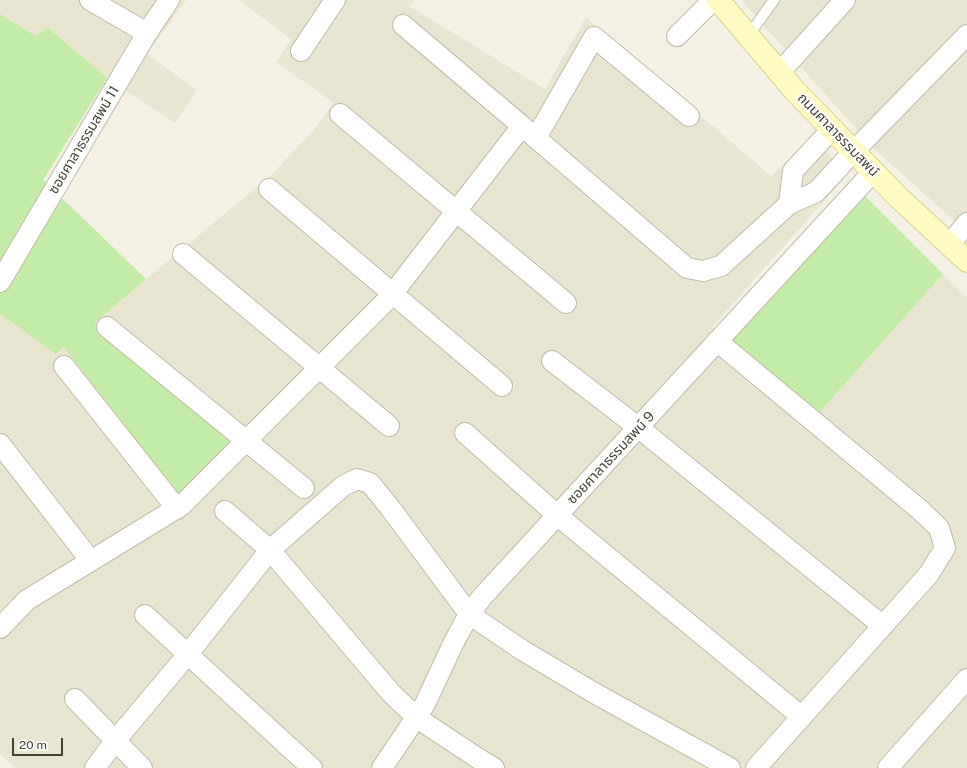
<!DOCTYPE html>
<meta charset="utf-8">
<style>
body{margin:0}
#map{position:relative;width:967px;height:768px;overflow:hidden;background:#f4f1e4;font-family:"Public Sans",sans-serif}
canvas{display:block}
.scale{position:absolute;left:12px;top:738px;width:51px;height:18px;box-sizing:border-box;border:2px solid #464233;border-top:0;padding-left:5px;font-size:12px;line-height:14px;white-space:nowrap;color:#464233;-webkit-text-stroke:3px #fff;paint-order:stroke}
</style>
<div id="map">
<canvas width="967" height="768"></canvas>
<div class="scale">20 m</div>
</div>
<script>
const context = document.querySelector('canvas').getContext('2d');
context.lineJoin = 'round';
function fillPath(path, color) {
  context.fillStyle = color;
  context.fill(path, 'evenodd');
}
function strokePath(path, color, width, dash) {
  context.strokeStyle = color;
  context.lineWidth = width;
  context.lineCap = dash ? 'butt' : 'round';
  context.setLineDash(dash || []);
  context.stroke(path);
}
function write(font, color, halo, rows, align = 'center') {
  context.font = font + ' "Public Sans","Noto Sans Thai",sans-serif';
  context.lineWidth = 4;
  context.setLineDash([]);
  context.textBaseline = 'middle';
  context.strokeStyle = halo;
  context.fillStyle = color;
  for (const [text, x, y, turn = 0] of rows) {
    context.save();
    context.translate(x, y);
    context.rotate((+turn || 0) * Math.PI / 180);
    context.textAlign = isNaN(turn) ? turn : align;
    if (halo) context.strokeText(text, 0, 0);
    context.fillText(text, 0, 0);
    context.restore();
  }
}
fillPath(new Path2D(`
 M0,0H186L147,54L197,90L175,123L107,78L48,29L36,36L0,14Z
 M239,0H416L409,6L545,89L586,17L771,176L813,138L848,174L712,327L818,414L943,274L967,298V768H16L0,755V314L56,354L270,176L313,131L334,103L276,62L291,39Z
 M741,0H967V232L874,149Z`), '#e8e5d1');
fillPath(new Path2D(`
 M0,14L36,36L48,28L107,78L43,180L146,279L94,323L231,441L229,451L187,489L179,493L172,488L64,347L56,354L0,314Z
 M865,196L943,274L818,414L729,341Z`), '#c3eca8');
const lane = new Path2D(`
 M748,36L774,0`);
const street = new Path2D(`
 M90,0L147,33
 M403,25L522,126
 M677,36L713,0
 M301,51L335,0
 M779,73L845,0
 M340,114L566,303
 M536,138L594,37L689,116
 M269,189L502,386
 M789,204L793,171L832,129
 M949,245L967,223
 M183,254L389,426
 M0,282L147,33L169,0
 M107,327L304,488
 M717,341L919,509L939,528L945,548L929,574L756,768
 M552,361L639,428L883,626
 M64,366L177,509
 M465,433L558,516L802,717
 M0,444L91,561
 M225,511L270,550L391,693L417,718L479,759L494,768
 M145,615L312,768
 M0,628L27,600L182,505L390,297L522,126L687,268L703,271L721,266L789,204L816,192L853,152L967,35
 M75,699L142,768
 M95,768L115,741L188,654L270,550L343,486L357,479L370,483L391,509L469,614L522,650L596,694L730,768
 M382,768L425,704L453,644L469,614L483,596L873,172
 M888,768L967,679`);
const secondary = new Path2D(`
 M718,0L795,91L898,197L967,261`);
strokePath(lane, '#c0bba6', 12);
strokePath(street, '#c0bba6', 22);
strokePath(secondary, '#d7d18f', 24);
strokePath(lane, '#fff', 10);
strokePath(street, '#fff', 20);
strokePath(secondary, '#fffac2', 22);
write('14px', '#464233', '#fff', [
 ["ถนนศาลาธรรมสพน์",838,135,46],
 ["ซอยศาลาธรรมสพน์ 11",84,140,-59],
 ["ซอยศาลาธรรมสพน์ 9",611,458,-47]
]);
</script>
